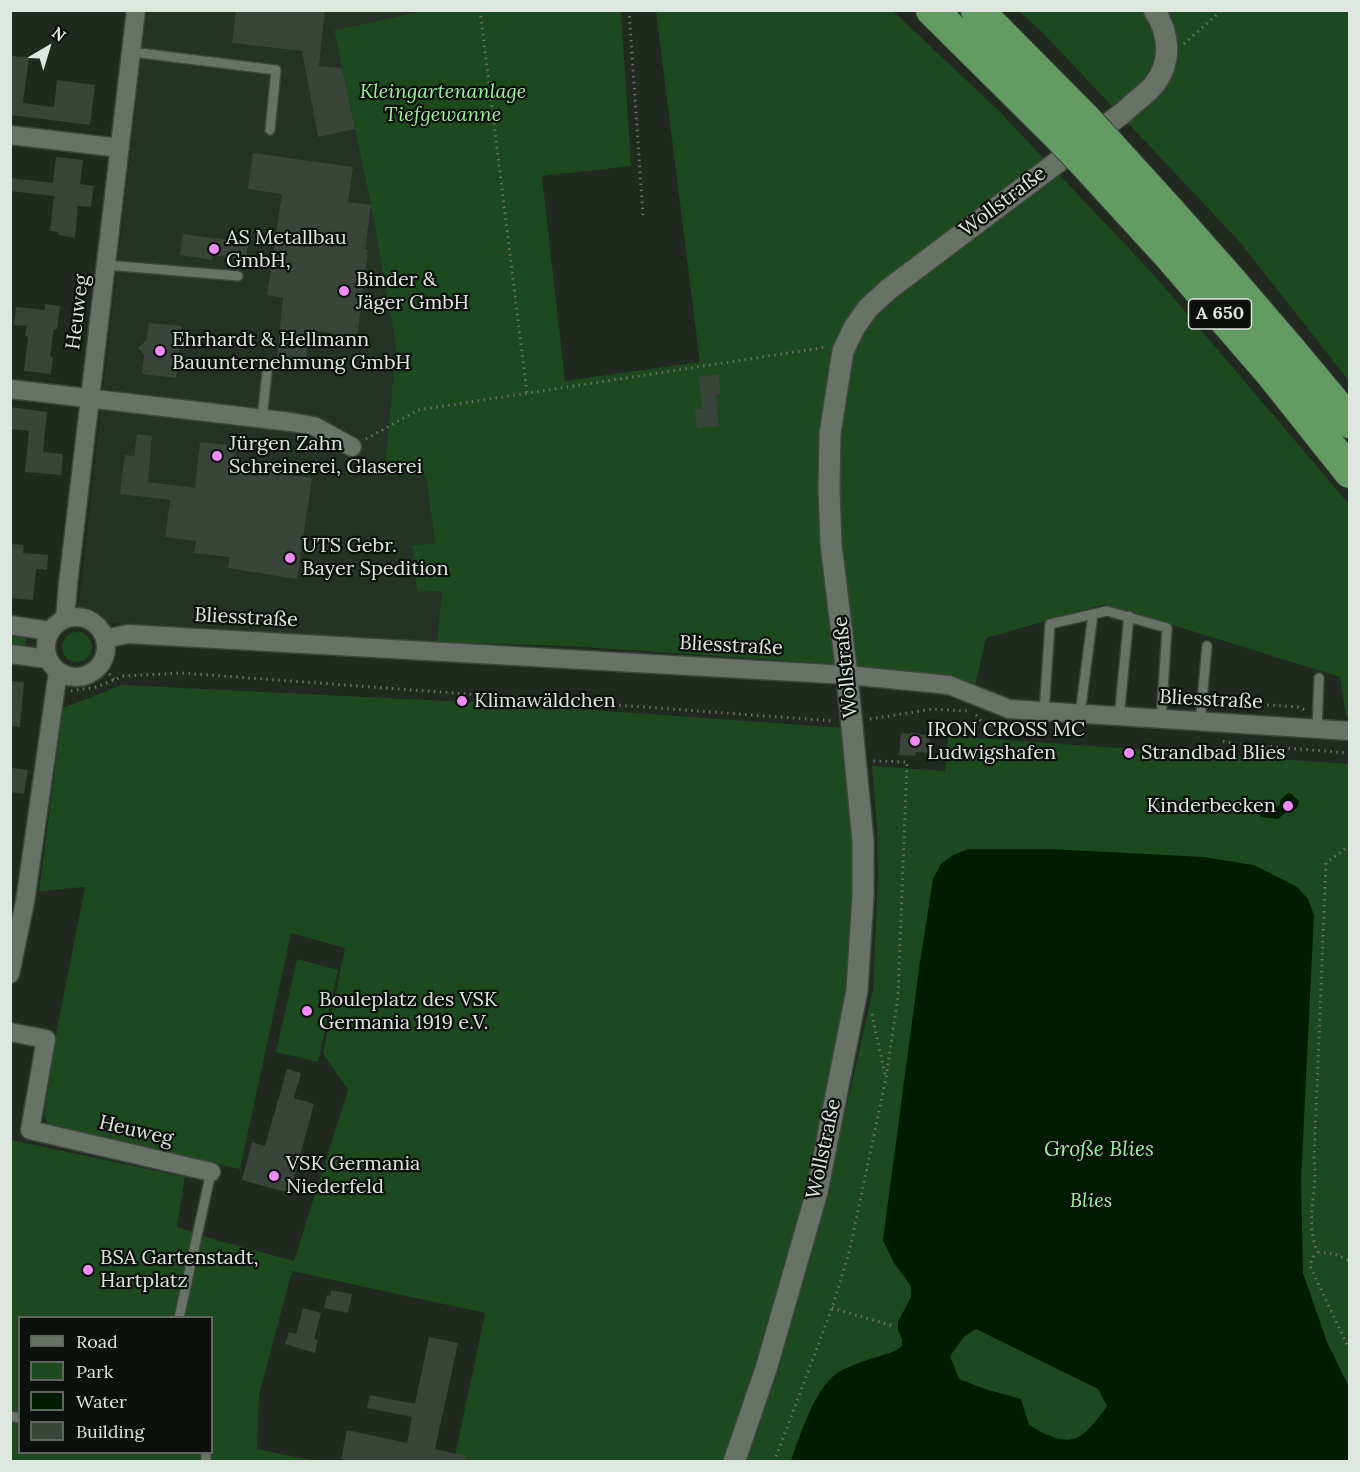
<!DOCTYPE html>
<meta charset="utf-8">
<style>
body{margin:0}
#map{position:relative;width:1360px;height:1472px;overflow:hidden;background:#212920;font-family:Lora,serif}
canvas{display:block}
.frame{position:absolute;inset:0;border:12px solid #dfe5df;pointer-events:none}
.legend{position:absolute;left:18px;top:1316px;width:195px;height:138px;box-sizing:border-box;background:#0d110d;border:2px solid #616661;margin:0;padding:8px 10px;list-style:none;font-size:18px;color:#dfe5df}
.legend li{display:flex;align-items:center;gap:12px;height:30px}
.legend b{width:30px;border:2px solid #616661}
.north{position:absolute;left:18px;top:18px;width:60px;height:60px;-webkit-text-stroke:4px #0d110d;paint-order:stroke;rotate:38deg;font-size:16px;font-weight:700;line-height:24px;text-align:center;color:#dfe5df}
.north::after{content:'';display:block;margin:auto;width:21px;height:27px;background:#dfe5df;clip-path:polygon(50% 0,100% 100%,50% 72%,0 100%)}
</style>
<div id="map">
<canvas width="1360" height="1472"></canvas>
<div class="frame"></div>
<ul class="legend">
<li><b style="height:8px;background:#687267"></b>Road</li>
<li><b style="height:16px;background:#1c4a1e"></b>Park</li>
<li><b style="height:16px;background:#001d02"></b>Water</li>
<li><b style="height:16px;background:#3b443b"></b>Building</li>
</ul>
<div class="north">N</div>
</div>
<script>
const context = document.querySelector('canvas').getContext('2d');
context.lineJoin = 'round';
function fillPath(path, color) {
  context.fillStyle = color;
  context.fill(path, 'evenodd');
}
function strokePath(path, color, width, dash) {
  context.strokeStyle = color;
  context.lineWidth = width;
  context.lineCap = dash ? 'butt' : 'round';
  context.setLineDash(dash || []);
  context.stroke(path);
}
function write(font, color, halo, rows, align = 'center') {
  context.font = font + ' Lora,serif';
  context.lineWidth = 4.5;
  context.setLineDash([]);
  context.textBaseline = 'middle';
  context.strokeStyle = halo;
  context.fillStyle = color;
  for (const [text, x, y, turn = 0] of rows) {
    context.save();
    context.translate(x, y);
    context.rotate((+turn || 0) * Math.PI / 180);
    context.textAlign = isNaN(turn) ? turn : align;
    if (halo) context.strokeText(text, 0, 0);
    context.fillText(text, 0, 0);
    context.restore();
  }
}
fillPath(new Path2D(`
 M146,11H424L334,30L371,205L396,346L384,475L426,476L435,543L412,545L417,592L442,591L437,642L109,623L78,611Z`), '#253225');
fillPath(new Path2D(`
 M424,11H621L631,166L542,176L565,381L700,362L656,11H893L999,111L1154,275L1349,504V717H1346L1340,677L1105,604L986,638L975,686L948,678L836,664L569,646L437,642L442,591L417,592L412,545L435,543L426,476H384L396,346L371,205L334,30Z
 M1019,11H1349V381L1239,241L1043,33Z
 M62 647a15 15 0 1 1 30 0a15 15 0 1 1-30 0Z
 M11,633L27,635L25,647L11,645Z
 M122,685L509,704L844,728L854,837L851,987L809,1195L727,1461H454L485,1313L292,1271L259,1395L257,1449L316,1461L11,1462V1140L185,1177L177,1227L213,1239L294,1261L348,1090L323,1053L345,948L291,933L240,1169L49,1127L44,1115L58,1024L85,887L39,891L63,708ZM20,1318H212V1452H20Z
 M948,736L1349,764V1461L745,1462L776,1377L826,1196L873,990L878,878L877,827L872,766L945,771Z
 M297,959L338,970L318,1062L276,1052Z`), '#1c4a1e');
fillPath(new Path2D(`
 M1288,793L1292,794L1299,801L1298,806L1291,813L1286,812L1278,819L1260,817L1261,806L1277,807L1280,805V800Z
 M969,849H1050L1203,857L1254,865L1297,887L1308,899L1314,915L1301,1180L1303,1273L1327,1342L1349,1387V1461H791C800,1435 816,1383 842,1370C858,1362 878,1357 895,1351L902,1346V1339L898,1330V1322L911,1297V1286L894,1263L883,1240L919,969L933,879L941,864L953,855ZM976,1329L1098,1389L1107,1406C1081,1443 1070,1450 1029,1425L1021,1399L985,1389L959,1379L950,1356L964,1337Z`), '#001d02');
fillPath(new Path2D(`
 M236,10H325L319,66L342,68L355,129L318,137L302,51L232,43Z
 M10,56L29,57L23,103L54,107L57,80L95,85L90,125L10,115Z
 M253,153L353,167L348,202L371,205L365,249L368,250L357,337L310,330L306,361L277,358L283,298L267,295L282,194L248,189Z
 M56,157L83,160L80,184L94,186L91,207L78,206L75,238L58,235L59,232L50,231L54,196L10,191V178L53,183Z
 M183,234L248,243L246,260L213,255L212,260L180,255Z
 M45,304L60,306L57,329H54L50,356L53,357L51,374L24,371L28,337L25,336L27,326L14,325L16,307L45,310Z
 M149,323L182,326L176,378L142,374L144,355L138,347L146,341Z
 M718,374L721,394L716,395L719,426L697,428L695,409H702L699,377Z
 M10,407L47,412L43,452L63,454L61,475L25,472L29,431L10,429Z
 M137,434L152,436L148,482L195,488L200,442L236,446L233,467L312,478L297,579L228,568L230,557L194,553L196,541L165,537L170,500L120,494L125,455L134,456Z
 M10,544L24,545L23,553L48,555L47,570L36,569L33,600L10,598Z
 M10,681L24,682L20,727L10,726Z
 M910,732L930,736L929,753L916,752L915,756L899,755L901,733L910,734Z
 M12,768L28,770L24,794L10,792Z
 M287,1069L301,1073L294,1098L314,1104L290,1193L242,1180L252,1142L265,1146Z
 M331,1290L352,1294L348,1313L324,1308L327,1295L330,1296Z
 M303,1308L321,1313L314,1339L318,1340L315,1353L285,1344L289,1332L296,1334Z
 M429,1337L458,1343L435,1449L466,1456V1461H353L341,1459L347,1430L407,1443L412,1417L367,1408L370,1395L415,1404Z`), '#3b443b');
const service = new Path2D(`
 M132,52L276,70L270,130
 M106,265L238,276
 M262,418L268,364
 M1044,712L1050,624L1107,611L1167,628L1161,720
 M1080,714L1093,614
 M1119,717L1129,616
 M1200,722L1207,646
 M1317,729L1319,678
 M179,1318L211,1172
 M10,1416L20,1418
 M206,1452V1462`);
const minor = new Path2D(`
 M10,135L120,148
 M10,389L291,422L314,426L352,447
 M46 647a30 30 0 1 1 60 0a30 30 0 1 1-60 0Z
 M65,619L68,584L136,10
 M10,625L50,631
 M105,639L128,634L847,675L949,685L1009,709L1350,731
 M10,654L48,659
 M10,974L25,902L58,671
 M10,1032L46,1039L30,1130L211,1172`);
const tertiary = new Path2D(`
 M734,1462L766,1369L817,1192L857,990L863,896V841L847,675L831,544L829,489L830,434L843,351L854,328L868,308L889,289L1124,112C1133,103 1145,95 1153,86C1172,63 1170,34 1154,10`);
const motorway = new Path2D(`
 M932,10L1060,137
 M977,10L1086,120
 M1109,145C1192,235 1272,327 1350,422
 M1084,162L1170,256L1272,374L1350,472`);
strokePath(service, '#3d453d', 12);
strokePath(minor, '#3d453d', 21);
strokePath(tertiary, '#3d453d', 24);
strokePath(motorway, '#3d453d', 34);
strokePath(new Path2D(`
 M480,10L527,393
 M629,10L643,216
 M1184,44L1222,10
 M366,439L418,410L827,347
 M101,665L115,680
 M71,691L96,687L124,676L182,673L834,721
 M1232,706L1239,703L1299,707L1305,710
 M976,715L984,725L1004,726
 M870,719L933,709L968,711
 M1223,741L1236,744L1350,753
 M1350,845L1326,863L1314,1160C1319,1191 1303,1222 1318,1252L1313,1257L1310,1266L1350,1351
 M872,1014L885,1075
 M1318,1252L1335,1254L1350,1261
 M832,1308L893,1326
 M774,1462L832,1308L849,1253L886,1078L898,996L907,762L872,761`), '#697068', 3, [1.5, 4.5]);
strokePath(service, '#687267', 9);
strokePath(minor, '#687267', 18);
strokePath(tertiary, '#687267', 21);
strokePath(motorway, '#639c63', 32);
const motorwayBridge = new Path2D(`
 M1086,120L1109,145
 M1060,137L1084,162`);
strokePath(motorwayBridge, '#3d453d', 34, []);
strokePath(motorwayBridge, '#639c63', 32);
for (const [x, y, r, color] of [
 [214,249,6,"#ef8bf7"],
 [344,291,6,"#ef8bf7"],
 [160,351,6,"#ef8bf7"],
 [217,456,6,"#ef8bf7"],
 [290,558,6,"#ef8bf7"],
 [462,701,6,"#ef8bf7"],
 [915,741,6,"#ef8bf7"],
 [1129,753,6,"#ef8bf7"],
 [1288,806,6,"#ef8bf7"],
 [307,1011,6,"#ef8bf7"],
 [274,1176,6,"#ef8bf7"],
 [88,1270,6,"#ef8bf7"]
]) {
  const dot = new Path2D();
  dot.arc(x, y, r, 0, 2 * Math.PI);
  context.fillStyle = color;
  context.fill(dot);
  strokePath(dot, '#0d110d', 2);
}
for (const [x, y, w] of [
 [1220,314,63]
]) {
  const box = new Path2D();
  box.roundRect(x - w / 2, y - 15, w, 30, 4.5);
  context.fillStyle = '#0d110d';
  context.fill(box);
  strokePath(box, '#dfe5df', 1.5);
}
write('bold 18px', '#dfe5df', null, [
 ["A 650",1220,314]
]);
write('italic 20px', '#9ff19f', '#0d110d', [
 ["Kleingartenanlage",443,92],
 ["Tiefgewanne",443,115],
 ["Blies",1091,1201]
]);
write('20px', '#dfe5df', '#0d110d', [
 ["Wollstraße",1003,202,-37],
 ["Heuweg",78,312,-83],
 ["Bliesstraße",246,618,3],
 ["Bliesstraße",731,646,3],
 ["Wollstraße",846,667,-96],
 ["Bliesstraße",1211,700,3],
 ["Heuweg",136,1131,13],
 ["Wollstraße",824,1149,-78]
]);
write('20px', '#dfe5df', '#0d110d', [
 ["AS Metallbau",226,238],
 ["GmbH,",226,261],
 ["Binder &",356,280],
 ["Jäger GmbH",356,303],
 ["Ehrhardt & Hellmann",172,340],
 ["Bauunternehmung GmbH",172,363],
 ["Jürgen Zahn",229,444],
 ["Schreinerei, Glaserei",229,467],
 ["UTS Gebr.",302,546],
 ["Bayer Spedition",302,569],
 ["Klimawäldchen",474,701],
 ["IRON CROSS MC",927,730],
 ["Ludwigshafen",927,753],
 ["Strandbad Blies",1141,753],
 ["Kinderbecken",1276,806,"right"],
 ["Bouleplatz des VSK",319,1000],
 ["Germania 1919 e.V.",319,1023],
 ["VSK Germania",286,1164],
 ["Niederfeld",286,1187],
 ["BSA Gartenstadt,",100,1258],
 ["Hartplatz",100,1281]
], 'left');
write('italic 21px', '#9eef9d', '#0d110d', [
 ["Große Blies",1099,1150]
]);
</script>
